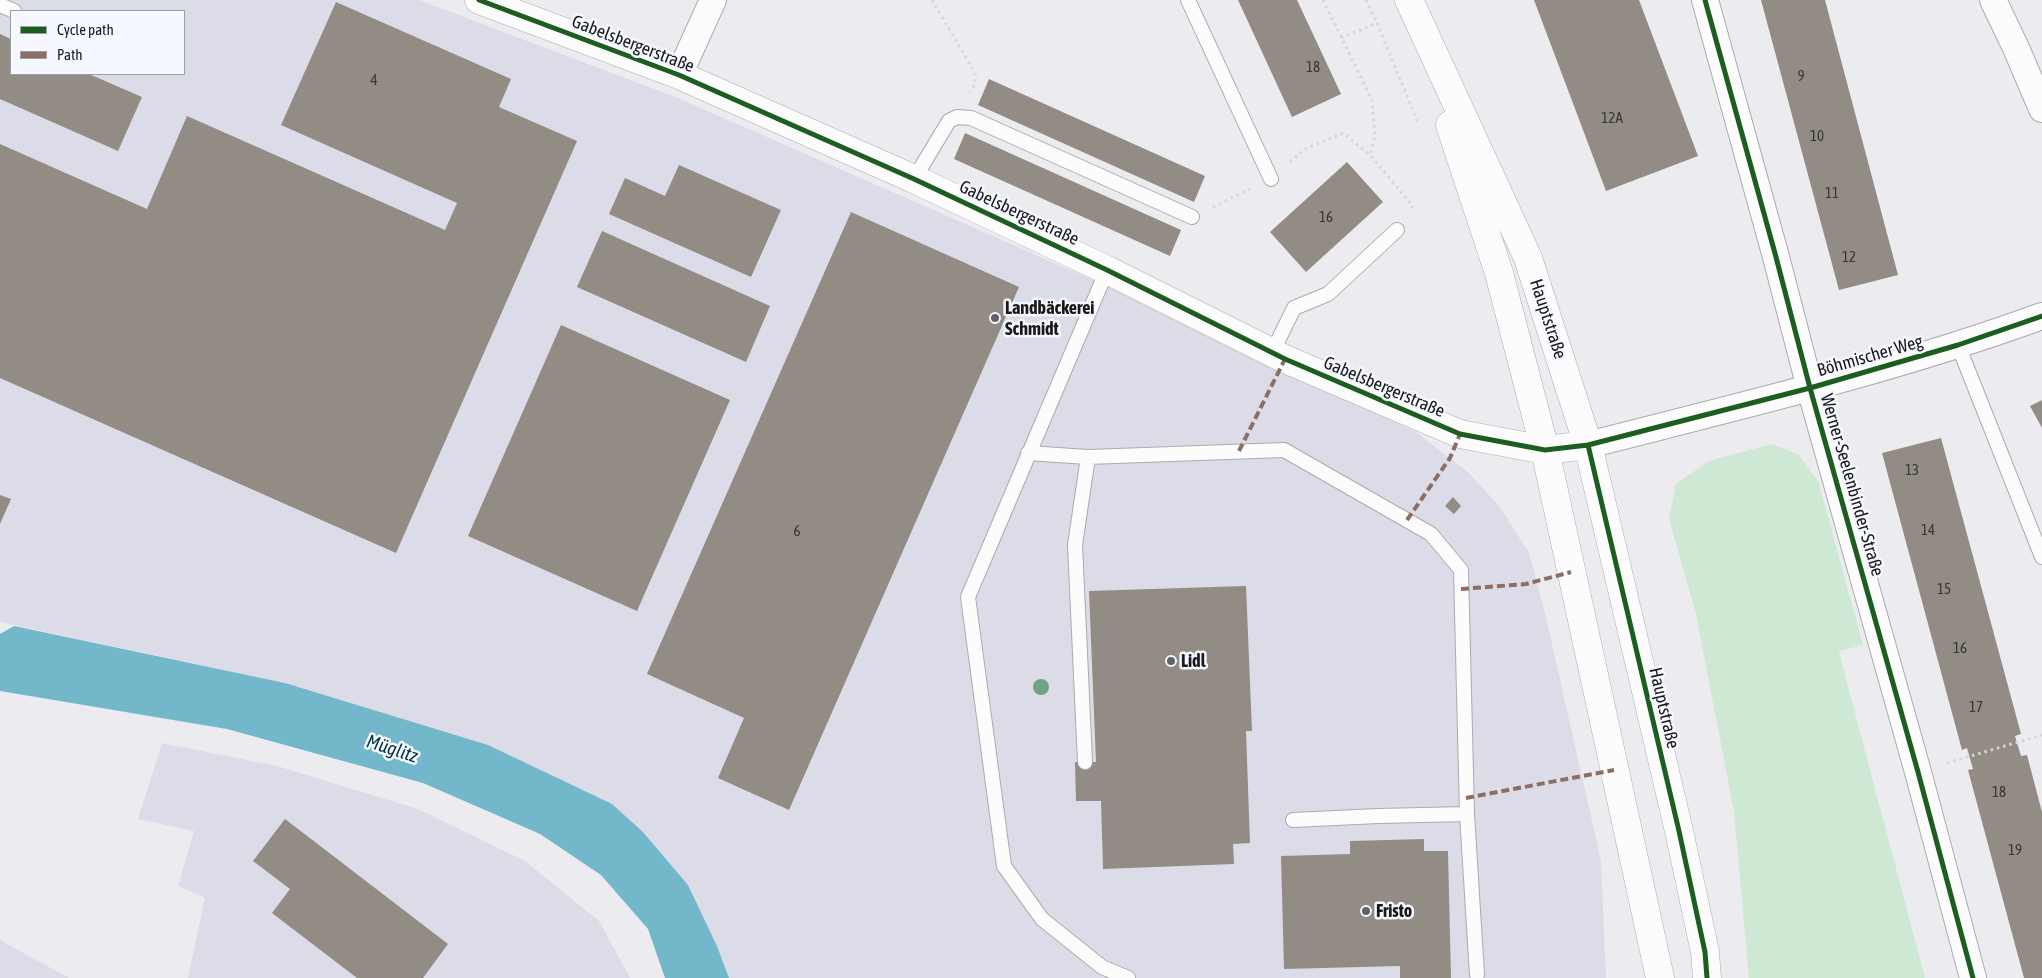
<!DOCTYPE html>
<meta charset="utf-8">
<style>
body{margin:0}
#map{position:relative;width:2042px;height:978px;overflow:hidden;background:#ebebf0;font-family:"Asap Condensed",sans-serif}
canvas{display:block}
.legend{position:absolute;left:10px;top:10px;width:175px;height:65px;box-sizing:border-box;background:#f6f8ff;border:1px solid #9e9fa4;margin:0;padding:6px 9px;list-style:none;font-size:15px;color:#19191c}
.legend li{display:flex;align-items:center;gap:10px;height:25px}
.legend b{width:25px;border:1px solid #9e9fa4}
</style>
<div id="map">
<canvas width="2042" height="978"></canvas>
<ul class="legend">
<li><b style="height:6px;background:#1b5e20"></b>Cycle path</li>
<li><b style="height:6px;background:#8d6e63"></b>Path</li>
</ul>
</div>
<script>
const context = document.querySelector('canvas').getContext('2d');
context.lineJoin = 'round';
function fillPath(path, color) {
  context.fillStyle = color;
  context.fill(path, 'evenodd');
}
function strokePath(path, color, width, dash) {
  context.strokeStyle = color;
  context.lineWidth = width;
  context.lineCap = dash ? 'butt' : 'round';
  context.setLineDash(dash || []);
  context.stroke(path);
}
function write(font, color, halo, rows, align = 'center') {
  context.font = font + ' "Asap Condensed",sans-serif';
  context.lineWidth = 5;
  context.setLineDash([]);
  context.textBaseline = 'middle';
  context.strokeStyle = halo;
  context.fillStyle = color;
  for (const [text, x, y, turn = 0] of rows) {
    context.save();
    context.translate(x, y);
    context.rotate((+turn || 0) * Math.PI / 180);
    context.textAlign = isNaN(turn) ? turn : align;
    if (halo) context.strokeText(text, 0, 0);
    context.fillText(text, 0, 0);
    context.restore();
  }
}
fillPath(new Path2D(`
 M0,0H419L678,98L1093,280L1416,432L1469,473L1500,507L1529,553L1545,613L1601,861L1606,978H729L717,946L688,885L643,832L612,804L285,683L0,622ZM11,11H184V74H11Z
 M162,743L277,766L418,809L525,861L599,921L630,978H188L205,898L178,886L194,831L138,819Z
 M0,940L69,978H0Z`), '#dbdce7');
fillPath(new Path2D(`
 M1772,444L1799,455L1818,481L1863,645L1839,651L1841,660L1925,978H1749L1734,812L1696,614L1669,519L1676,484L1709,461Z`), '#cee9d3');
fillPath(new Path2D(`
 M14,626L285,683L488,745L612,804L643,832L688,885L717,946L729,978H665L648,929L601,875L540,834L423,783L227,729L0,691V634Z`), '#73b8ca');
fillPath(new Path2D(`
 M1238,0H1297L1341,94L1292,117Z
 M1534,0H1639L1698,156L1606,191Z
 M1761,0H1825L1898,275L1839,290Z
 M336,2L511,79L499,107L577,141L396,553L0,378V144L147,209L187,116L445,230L457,203L281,125Z
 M0,34L11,39V74H89L142,97L118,151L0,99Z
 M989,79L1205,176L1194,202L978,105Z
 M965,133L1181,230L1170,256L954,159Z
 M1347,162L1383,202L1306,272L1270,232Z
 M679,165L781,210L751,277L609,214L625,178L665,196Z
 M851,212L1019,287L789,810L718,778L744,718L647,674Z
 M602,231L770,306L746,362L577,287Z
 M561,325L730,400L637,611L468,536Z
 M2042,400V428L2030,406Z
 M1941,438L2021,734L2015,736L2021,756L2027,755L2042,812V978H2024L1968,770L1973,769L1967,748L1962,750L1882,453Z
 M0,495L11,499L0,524Z
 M1453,497L1461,506L1454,514L1445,506Z
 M1246,586L1252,731H1246L1250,843L1233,844L1234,864L1103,869L1101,801H1076L1075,762H1096L1089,591Z
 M285,819L448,944L423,978H357L272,913L290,889L253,861Z
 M1424,839V851H1448L1451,978H1400V966L1284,969L1281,856L1350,854V841Z`), '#928c85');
const lane = new Path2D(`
 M1188,0L1271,179
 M0,5L14,11
 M914,179L949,121L957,117L971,118L1192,217
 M1107,270L968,597L1004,866L1042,919L1102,967L1128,978
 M1958,345L2042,557
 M1272,353L1294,308L1328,294L1397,230
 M1028,453L1088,457L1284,450L1431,534L1461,570L1467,814L1477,975
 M1085,762L1075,545L1088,457
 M1293,820L1378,816L1467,814`);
const street = new Path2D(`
 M1705,0L1776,257L1810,388L1918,772L1973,978
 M1993,0L2016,48L2042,109
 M679,75L713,0
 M1588,445C1740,406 1894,370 2042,316`);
const secondary = new Path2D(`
 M479,0L679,75L914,179L1107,270L1285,359L1460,434L1545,450L1588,445
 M1409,0L1528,258L1588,445L1679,831L1705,952L1707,978
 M1450,125L1499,273L1545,450L1660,978`);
strokePath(lane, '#ababaf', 16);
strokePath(street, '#ababaf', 28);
strokePath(secondary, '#ababaf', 29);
strokePath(new Path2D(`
 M932,0L975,73V84L970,92
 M1323,0L1372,100L1375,136L1370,155L1413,206L1410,210
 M1366,0L1377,23
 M1341,38L1377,23L1418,123
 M1290,162L1305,149L1343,133L1370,155
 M1213,207L1250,189
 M1947,763L2042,735`), '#d7d7d8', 3, [2.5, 4]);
strokePath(lane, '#fcfcfd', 14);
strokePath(street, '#fcfcfd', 26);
strokePath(secondary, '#fcfcfd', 28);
strokePath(new Path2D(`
 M1239,451L1285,359
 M1407,520L1450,458L1460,434
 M1461,589L1526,584L1571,572
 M1466,798L1614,770`), '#8d6e63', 4, [8, 4]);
strokePath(new Path2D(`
 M479,0L679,75L914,179L1107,270L1285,359L1460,434L1545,450L1588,445L1810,388L1958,345L2042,316
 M1705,0L1776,257L1810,388L1918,772L1973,978
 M1588,445L1679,831L1705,952L1707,978`), '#1b5e20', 5);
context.fillStyle = '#6fa483';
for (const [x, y] of [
 [1041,687]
]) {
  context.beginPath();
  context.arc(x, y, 8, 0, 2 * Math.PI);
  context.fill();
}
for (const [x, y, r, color] of [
 [995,318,5,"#626266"],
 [1171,661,5,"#626266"],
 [1366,911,5,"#626266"]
]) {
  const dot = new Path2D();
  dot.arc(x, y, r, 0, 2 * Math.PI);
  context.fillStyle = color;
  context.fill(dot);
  strokePath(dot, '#f6f8ff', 2);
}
write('15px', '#373636', null, [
 ["18",1313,67],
 ["9",1801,76],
 ["4",374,80],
 ["12A",1612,118],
 ["10",1817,136],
 ["11",1832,193],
 ["16",1326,217],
 ["12",1849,257],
 ["13",1912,470],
 ["14",1928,530],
 ["6",797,531],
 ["15",1944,589],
 ["16",1960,648],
 ["17",1976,707],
 ["18",1999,792],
 ["19",2015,850]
]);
write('18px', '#19191c', '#f6f8ff', [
 ["Gabelsbergerstraße",633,44,21],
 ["Gabelsbergerstraße",1019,213,25],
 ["Hauptstraße",1548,319,72],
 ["Böhmischer Weg",1870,356,-16],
 ["Gabelsbergerstraße",1384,387,23],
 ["Werner-Seelenbinder-Straße",1852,485,74],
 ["Hauptstraße",1664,708,77]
]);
write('bold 18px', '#19191c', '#f6f8ff', [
 ["Landbäckerei",1005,308],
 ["Schmidt",1005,329],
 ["Lidl",1181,661],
 ["Fristo",1376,911]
], 'left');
write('italic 19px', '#073640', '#f6f8ff', [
 ["Müglitz",392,749,18]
]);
</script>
